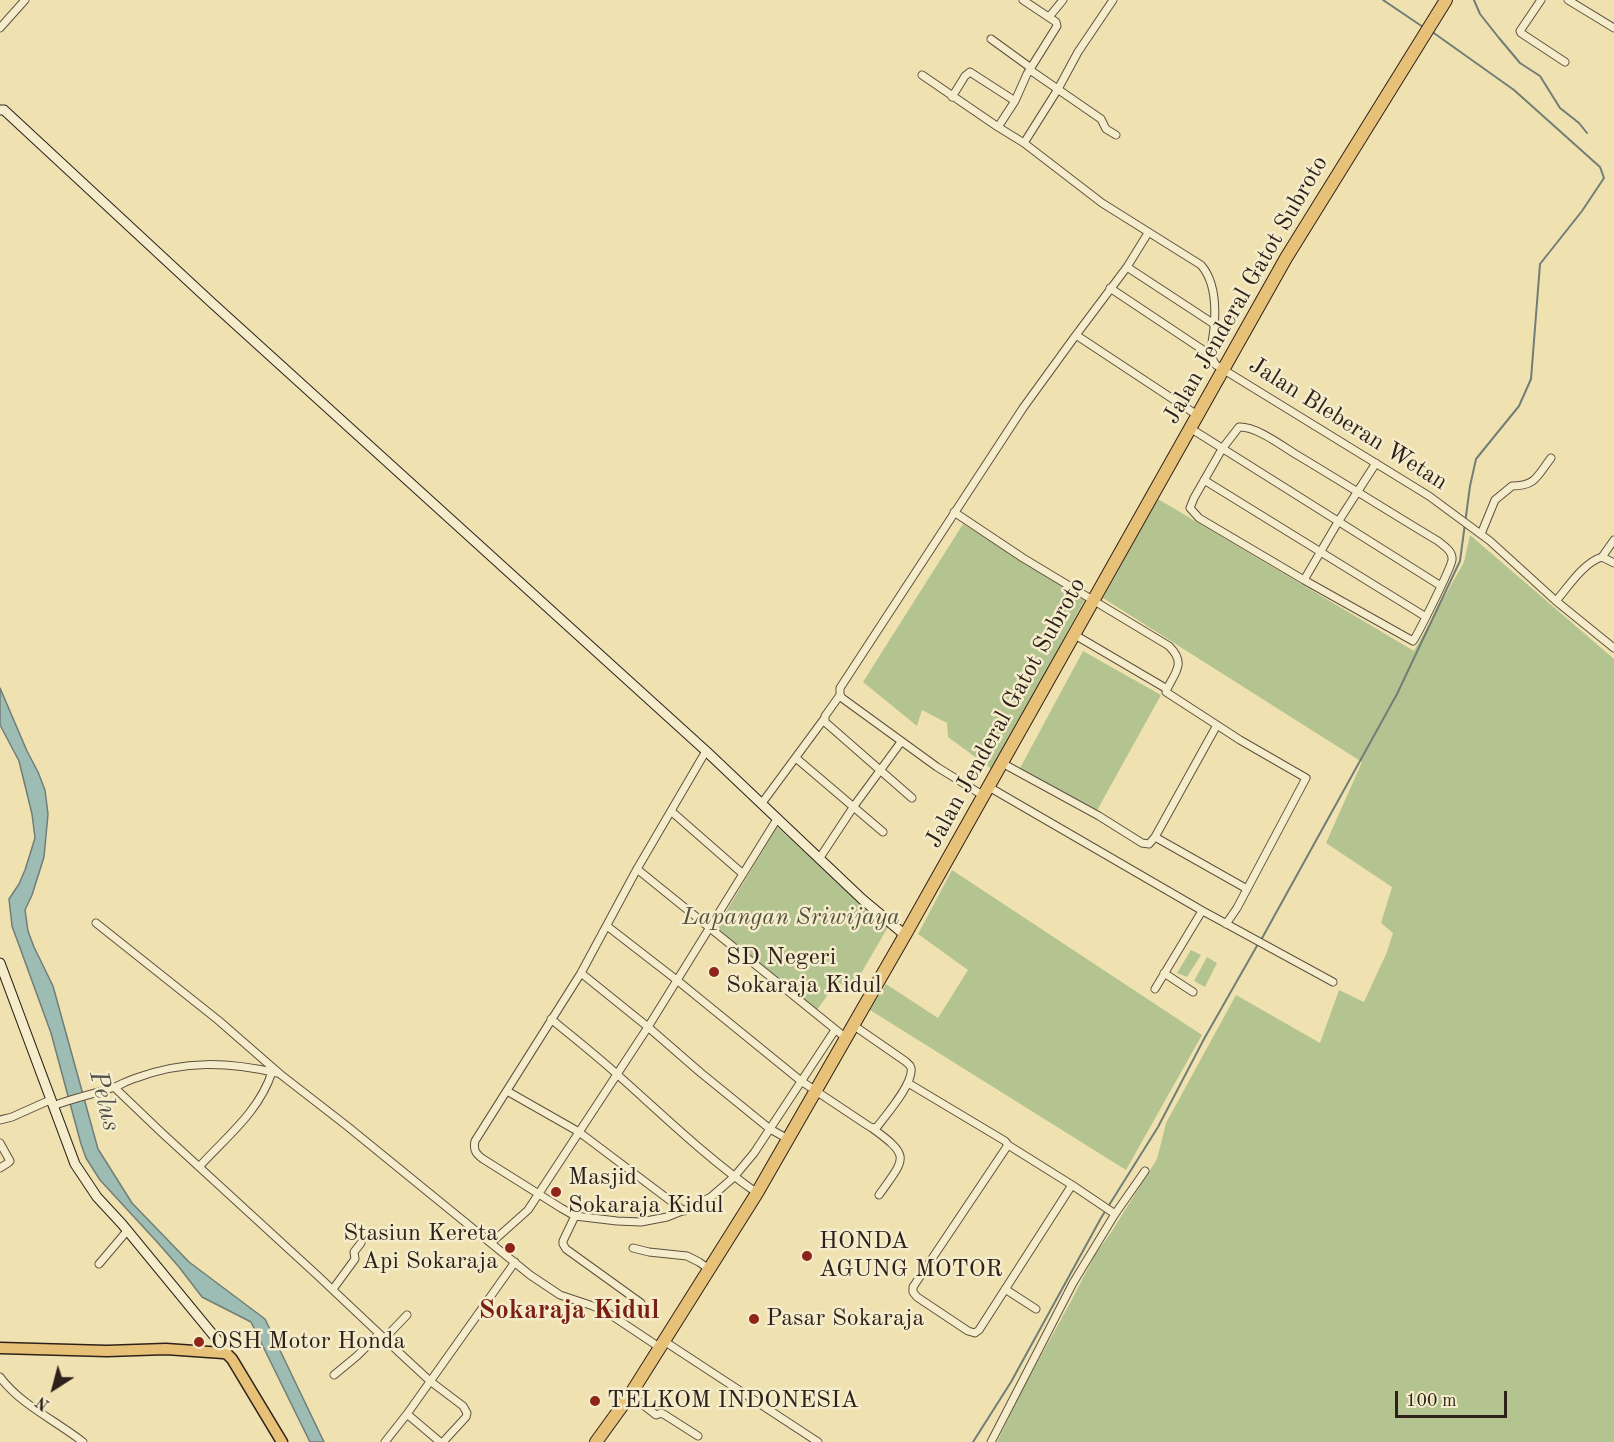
<!DOCTYPE html>
<style>
body{margin:0}
#map{position:relative;width:1614px;height:1442px;overflow:hidden;background:#f0e2b0;font-family:"Old Standard TT",serif}
canvas{display:block}
.north{position:absolute;left:24px;top:1358px;width:60px;height:60px;-webkit-text-stroke:4px #f5eccc;paint-order:stroke;rotate:216deg;font-size:16px;font-weight:700;line-height:24px;text-align:center;color:#2e211b}
.north::after{content:'';display:block;margin:auto;width:21px;height:27px;background:#2e211b;clip-path:polygon(50% 0,100% 100%,50% 72%,0 100%)}
.scale{position:absolute;left:1395px;top:1391px;width:112px;height:27px;box-sizing:border-box;border:3px solid #2e211b;border-top:0;padding-left:8px;font-size:18px;line-height:21px;white-space:nowrap;color:#2e211b;-webkit-text-stroke:4px #f5eccc;paint-order:stroke}
</style>
<div id="map">
<canvas width="1614" height="1442"></canvas>
<div class="north">N</div>
<div class="scale">100 m</div>
</div>
<script>
const context = document.querySelector('canvas').getContext('2d');
context.lineJoin = 'round';
function fillPath(path, color) {
  context.fillStyle = color;
  context.fill(path, 'evenodd');
}
function strokePath(path, color, width, dash) {
  context.strokeStyle = color;
  context.lineWidth = width;
  context.lineCap = dash ? 'butt' : 'round';
  context.setLineDash(dash || []);
  context.stroke(path);
}
function write(font, color, halo, rows, align = 'center') {
  context.font = font + ' "Old Standard TT",serif';
  context.lineWidth = 5;
  context.setLineDash([]);
  context.textBaseline = 'middle';
  context.strokeStyle = halo;
  context.fillStyle = color;
  for (const [text, x, y, turn = 0] of rows) {
    context.save();
    context.translate(x, y);
    context.rotate((+turn || 0) * Math.PI / 180);
    context.textAlign = isNaN(turn) ? turn : align;
    if (halo) context.strokeText(text, 0, 0);
    context.fillText(text, 0, 0);
    context.restore();
  }
}
fillPath(new Path2D(`
 M1158,499L1414,651L1464,562L1470,535L1614,659V1442H997L1023,1388L1070,1303L1095,1255L1112,1231L1157,1159L1166,1123L1236,995L1320,1043L1339,990L1364,1002L1387,952L1393,933L1381,923L1392,887L1326,843L1362,762L1103,598Z
 M963,524L1085,599L993,770L948,737L947,723L922,710L917,726L863,682Z
 M1083,651L1161,695L1095,814L1019,770Z
 M777,827L888,927L852,989L837,982L814,1014L715,930Z
 M952,870L1202,1035L1126,1170L870,1010L886,984L938,1018L968,970L918,934Z
 M1191,950L1201,955L1187,977L1177,973Z
 M1207,957L1217,963L1205,987L1194,981Z`), '#b4c490');
const water = new Path2D(`
 M0,688L27,751L38,772L45,790L48,814L44,857L32,895L25,910L28,931L34,947L53,986L98,1149L132,1203L189,1262L265,1319L324,1442H310L251,1322L202,1297L179,1267L158,1243L100,1180L86,1158L81,1144L51,1033L12,926L9,899L19,884L25,870L35,838L32,814L19,761L0,725Z`);
fillPath(water, '#9dbcb4');
strokePath(water, '#717e77', 1.5);
strokePath(new Path2D(`
 M1383,0L1423,27
 M1474,0L1480,14L1499,38L1520,63L1540,76L1560,108L1579,123L1587,133
 M1261,940L1397,694L1460,561L1470,486L1476,459L1519,406L1531,379L1540,264L1582,211L1604,178L1600,167L1514,90L1431,31
 M973,1442L1011,1382L1101,1218L1158,1127L1204,1039L1258,944`), '#717e77', 2);
const street = new Path2D(`
 M1023,0L1056,22L1057,26L1027,74L1015,101L998,127L1024,143L1102,203L1201,265C1215,281 1216,307 1214,328C1213,340 1208,355 1216,365L1429,496L1490,541L1556,601L1614,648
 M1541,0L1520,31L1521,33L1565,62
 M1568,0L1614,28
 M1049,17L1063,0
 M0,28L25,0
 M991,39L1031,68
 M1030,70L1101,119L1106,129L1116,135
 M922,75L998,127
 M952,97L965,76L970,72L1015,101
 M1024,143L1058,89L1078,52L1113,0
 M1148,233L1127,267L1076,335L1197,415
 M1127,267L1214,324
 M1110,288L1212,356
 M1190,428L1441,586
 M1204,480L1426,617
 M954,512L1023,558L1169,646C1186,663 1176,671 1167,689
 M1481,534L1495,500L1512,486C1536,486 1537,476 1551,458
 M1602,557L1614,540
 M1304,580L1413,641C1418,634 1451,568 1452,560C1453,551 1444,546 1438,541C1391,513 1344,483 1297,455C1282,446 1256,426 1239,427L1222,449L1194,498L1190,508L1199,518L1304,580L1338,522L1376,463
 M1556,601C1569,586 1583,563 1602,557L1614,563
 M1075,635L1167,689L1166,692L1240,740L1306,778L1237,908L1226,924
 M840,695L825,716V722L912,798
 M796,758L883,832
 M1002,763L1099,816L1142,843L1149,844L1155,837L1247,889
 M989,787L1201,910L1333,982
 M984,796L937,767L842,698L840,695V688L1023,408L1076,335
 M762,803L824,719
 M671,811L743,874
 M777,819L648,1027L701,1073L770,1129L788,1139
 M1155,837L1217,725
 M819,859L854,806L901,742
 M637,869L846,1038
 M96,923L218,1020L280,1074L347,1126L530,1275L560,1295L593,1306L608,1313L659,1347
 M607,926L678,981L801,1081L867,1125L872,1128L877,1127C886,1115 914,1083 911,1068C910,1064 908,1064 905,1061L853,1025
 M581,973L475,1141C473,1150 476,1154 483,1159L561,1208L575,1216L617,1221L641,1222L667,1217L687,1209L711,1197L734,1177L754,1153L835,1030
 M1164,973L1193,992
 M1155,989L1202,911
 M551,1019C574,1038 597,1056 619,1076C664,1116 707,1158 757,1193
 M908,1083L1005,1141L1008,1145L1072,1185L1115,1214
 M114,1087L161,1132L317,1275L404,1357L430,1381L463,1406L467,1413L466,1417L443,1442
 M507,1091L579,1132L684,1211
 M53,1106C73,1098 94,1094 115,1087C122,1084 129,1080 136,1078C185,1060 228,1062 277,1073
 M0,1120L12,1117L50,1100
 M872,1128C912,1157 905,1158 879,1195
 M0,1143L10,1161L8,1163L0,1168
 M1008,1145L913,1287V1292L917,1297L968,1331L975,1333L979,1330L1072,1185
 M199,1167C226,1137 259,1112 272,1072
 M575,1216L563,1241V1244L566,1249L641,1303
 M491,1243L528,1210L648,1027L581,973L637,869L706,751
 M633,1248L649,1252L687,1256L699,1262L709,1269
 M99,1264L127,1231
 M333,1289L355,1259L354,1252L361,1243
 M1005,1289L1036,1309
 M384,1339L407,1315
 M664,1341L818,1442
 M334,1375L357,1356L379,1334
 M0,1377C21,1405 55,1420 83,1442
 M630,1395L656,1415L661,1413L665,1415L698,1436
 M407,1414L440,1442
 M385,1442L407,1414L515,1262
 M991,1442L1073,1283L1115,1214L1145,1171`);
const secondary = new Path2D(`
 M0,110H4L211,302L706,751L862,899L905,935
 M0,963L75,1164L97,1197L122,1224L219,1342L227,1354`);
const primary = new Path2D(`
 M0,1348L107,1351L166,1349L223,1353L227,1354L232,1359L282,1442`);
const highway = new Path2D(`
 M596,1442L630,1395L757,1193L905,935L1286,258L1446,0`);
strokePath(street, '#5e5140', 9);
strokePath(secondary, '#2e211b', 11);
strokePath(primary, '#2e211b', 13);
strokePath(highway, '#2e211b', 14);
strokePath(street, '#f5eccc', 7);
strokePath(secondary, '#f5eccc', 9);
strokePath(primary, '#e8c178', 10);
strokePath(highway, '#e8c178', 12);
for (const [x, y, r, color] of [
 [714,972,6,"#8f2418"],
 [556,1192,6,"#8f2418"],
 [510,1248,6,"#8f2418"],
 [807,1256,6,"#8f2418"],
 [754,1319,6,"#8f2418"],
 [199,1342,6,"#8f2418"],
 [595,1401,6,"#8f2418"]
]) {
  const dot = new Path2D();
  dot.arc(x, y, r, 0, 2 * Math.PI);
  context.fillStyle = color;
  context.fill(dot);
  strokePath(dot, '#f5eccc', 2);
}
write('24px', '#2e211b', '#f5eccc', [
 ["Jalan Jenderal Gatot Subroto",1246,290,-60],
 ["Jalan Bleberan Wetan",1348,424,32],
 ["Jalan Jenderal Gatot Subroto",1006,713,-61]
]);
write('italic 24px', '#56523e', '#f5eccc', [
 ["Lapangan Sriwijaya",791,918]
]);
write('24px', '#2e211b', '#f5eccc', [
 ["SD Negeri",726,958],
 ["Sokaraja Kidul",726,986],
 ["Masjid",568,1178],
 ["Sokaraja Kidul",568,1206],
 ["Stasiun Kereta",498,1234,"right"],
 ["Api Sokaraja",498,1262,"right"],
 ["HONDA",819,1242],
 ["AGUNG MOTOR",819,1270],
 ["Pasar Sokaraja",766,1319],
 ["OSH Motor Honda",211,1342],
 ["TELKOM INDONESIA",607,1401]
], 'left');
write('italic 26px', '#4f5049', '#f5eccc', [
 ["Pelus",104,1101,76]
]);
write('bold 27px', '#7a1f14', '#f5eccc', [
 ["Sokaraja Kidul",569,1311]
]);
</script>
